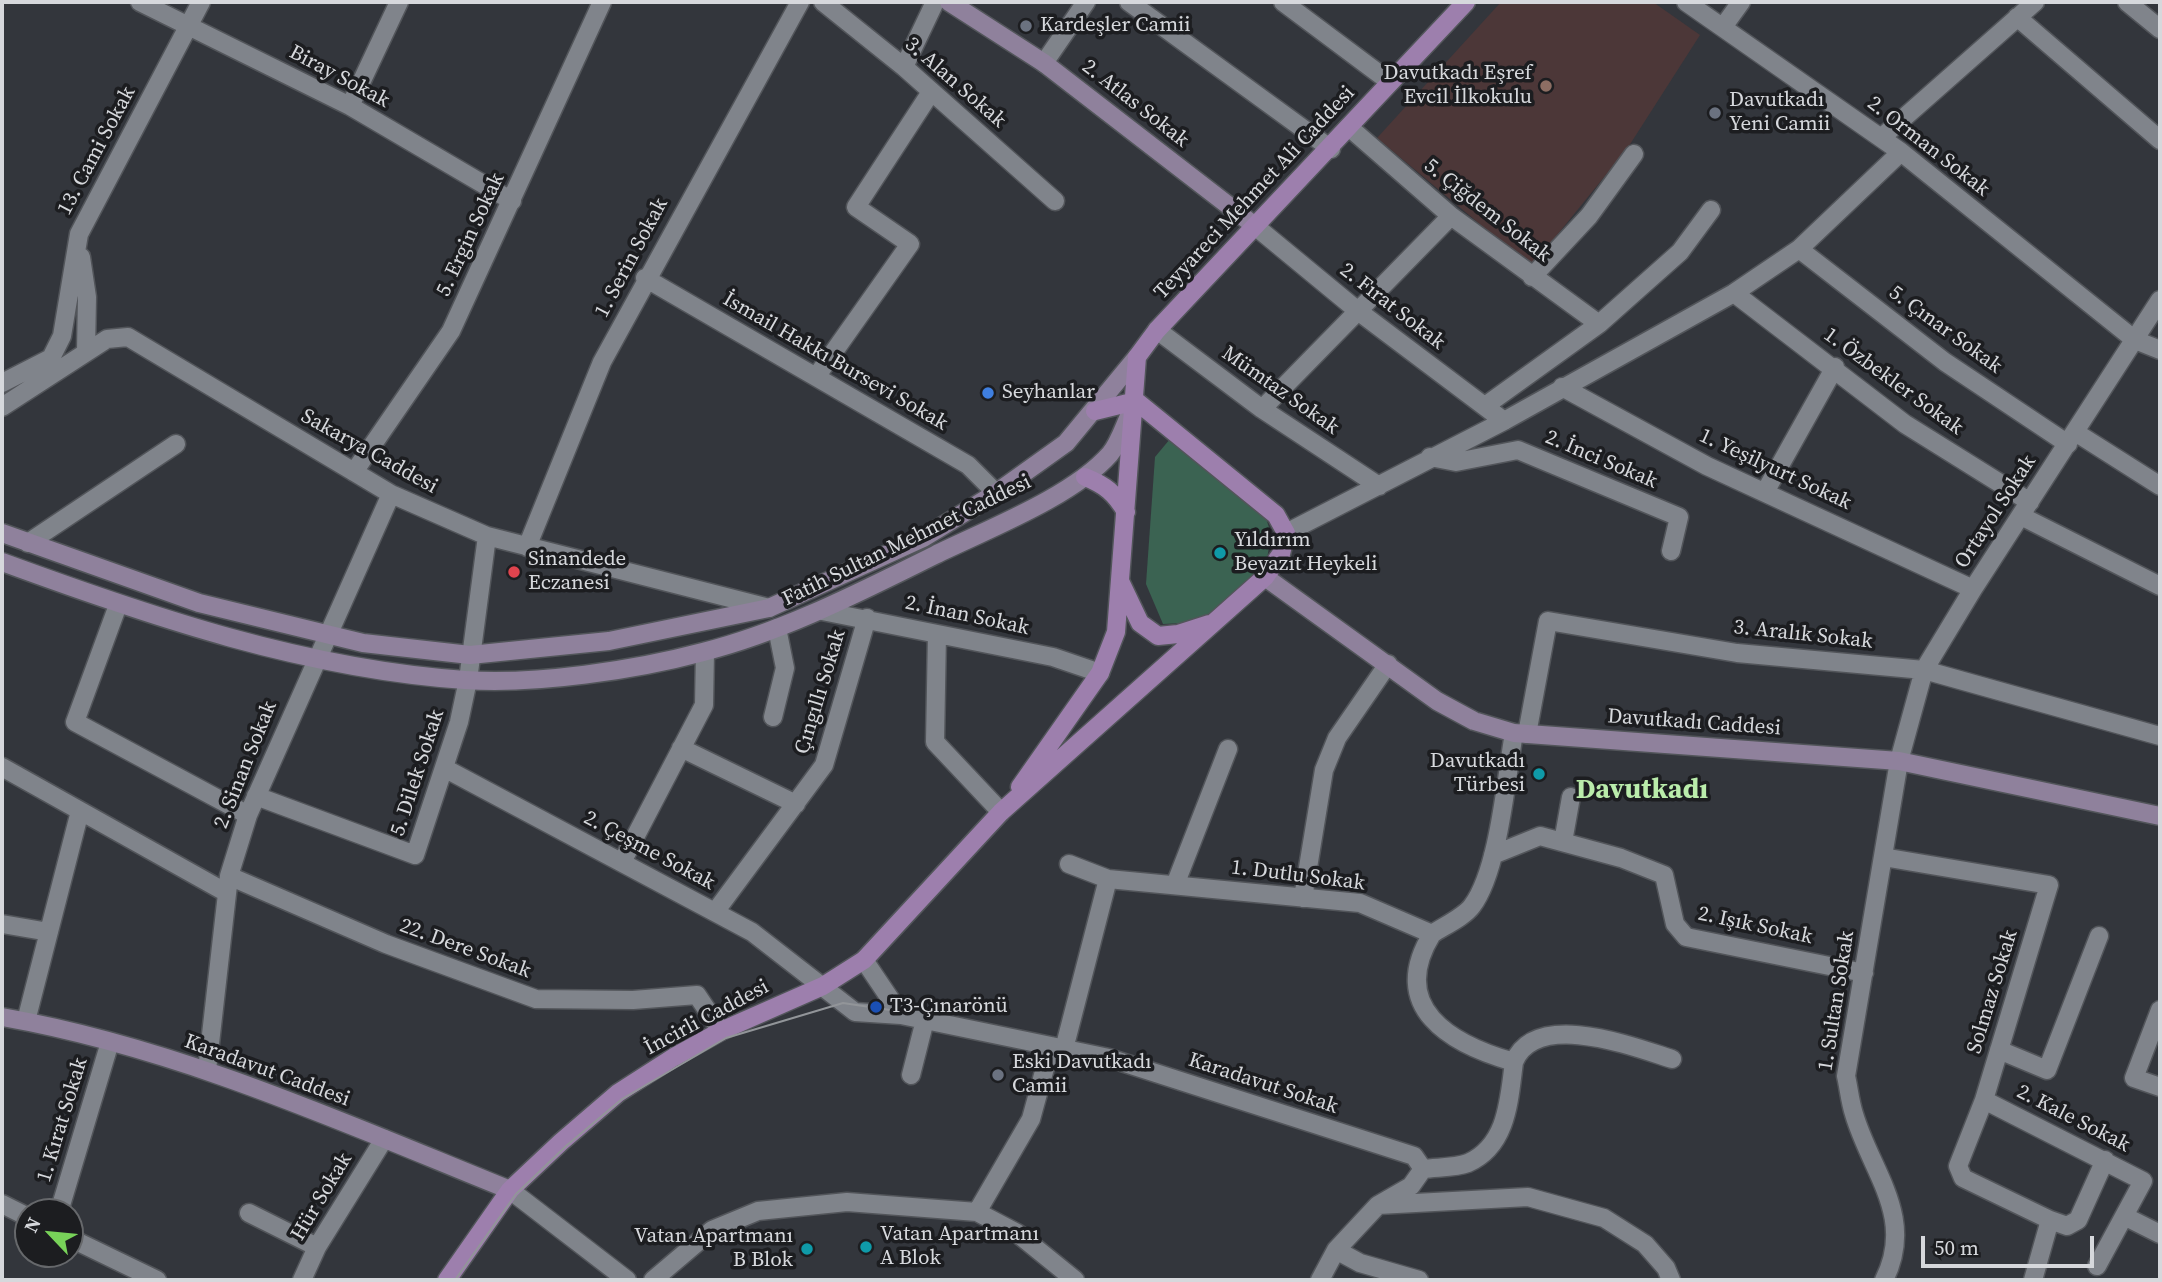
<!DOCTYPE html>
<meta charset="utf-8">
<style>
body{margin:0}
#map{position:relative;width:2162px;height:1282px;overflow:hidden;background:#33363c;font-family:"Source Serif 4",serif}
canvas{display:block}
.frame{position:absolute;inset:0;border:4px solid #d6d8dc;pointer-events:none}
.north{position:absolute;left:14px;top:1198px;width:70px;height:70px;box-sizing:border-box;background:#1c1d20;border:2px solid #66686b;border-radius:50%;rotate:296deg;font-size:19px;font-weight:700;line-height:28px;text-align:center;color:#d6d8dc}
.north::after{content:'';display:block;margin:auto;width:24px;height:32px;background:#78d259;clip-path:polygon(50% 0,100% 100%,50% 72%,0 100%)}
.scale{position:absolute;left:1921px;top:1236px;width:173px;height:32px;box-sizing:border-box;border:4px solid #d6d8dc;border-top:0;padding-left:9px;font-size:21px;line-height:24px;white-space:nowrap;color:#d6d8dc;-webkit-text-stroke:5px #1c1d20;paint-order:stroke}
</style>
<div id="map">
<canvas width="2162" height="1282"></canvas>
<div class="frame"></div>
<div class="north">N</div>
<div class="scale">50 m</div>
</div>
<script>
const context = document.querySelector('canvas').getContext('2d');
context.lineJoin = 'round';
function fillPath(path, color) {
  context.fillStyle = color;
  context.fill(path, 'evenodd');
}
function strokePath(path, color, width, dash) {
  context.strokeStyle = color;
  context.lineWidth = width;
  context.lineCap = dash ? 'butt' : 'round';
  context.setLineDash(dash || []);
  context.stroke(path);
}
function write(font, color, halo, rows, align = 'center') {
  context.font = font + ' "Source Serif 4",serif';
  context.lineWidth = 7;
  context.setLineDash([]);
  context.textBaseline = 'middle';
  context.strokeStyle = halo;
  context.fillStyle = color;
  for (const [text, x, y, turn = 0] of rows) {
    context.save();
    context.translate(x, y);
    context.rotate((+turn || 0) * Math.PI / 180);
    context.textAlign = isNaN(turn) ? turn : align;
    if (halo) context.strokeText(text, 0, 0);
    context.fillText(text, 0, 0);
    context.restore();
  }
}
fillPath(new Path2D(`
 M1501,2H1653L1700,35L1627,149L1531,267L1377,138Z`), '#4c3738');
fillPath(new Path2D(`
 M1170,439L1266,518L1271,534L1265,572L1206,622L1163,624L1146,584L1155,457Z`), '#3b6352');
const minor = new Path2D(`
 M140,2L350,106L512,201
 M823,2L904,67L1055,201
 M1129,2L1331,149
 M1283,2L1390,82
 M1686,2L1901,152L2135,340L2160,350
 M2127,2L2160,29
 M2017,17L2160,140
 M1723,27L1741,2
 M1044,63L1086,2
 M904,67L935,2
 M350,106L399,2
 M1350,128L1451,216L1599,324
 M1881,138L2035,2
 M1255,226L1358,311L1504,421
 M1799,249L1945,362L2068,444
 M81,257L87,297L86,351
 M1532,277L1589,216L1634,154
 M645,278L968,465L996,493
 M1734,293L1905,424L2030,502
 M1157,330L1262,409L1379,486
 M816,377L910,244L856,207L931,92
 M2,383L51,358L62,336L79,234L201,2
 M1562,387L1707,466L1973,589
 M1485,406L1599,324L1680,252L1711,210
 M2,407L107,339L128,337L391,494L487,536L769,608
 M1262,409L1451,216
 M2075,432L2160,486
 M1430,457L1456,462L1518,450L1679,517L1671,551
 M354,472L451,331L602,2
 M1765,492L1835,367
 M2021,516L2160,586
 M1286,533L1504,421L1734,293L1799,249L1901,152
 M28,543L176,444
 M527,547L602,362L800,2
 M118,605L75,722L248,815
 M822,611L1053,657L1100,673
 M937,634L935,742L1001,812
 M773,717L785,668L777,628
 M1527,734L1548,621L1737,653L1924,670L2160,736
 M681,748L796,804
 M2,767L227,893
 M446,769L752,932L855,1012L901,1015
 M256,796L415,855L459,722L468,680L487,536
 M1563,842L1571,797
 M1493,855L1540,836L1621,858L1664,875L1675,924L1686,937L1864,973
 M1883,857L2049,885L1984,1100L1958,1166L1963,1178L2050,1220
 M622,862L704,705L705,652
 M1069,864L1108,879L1360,903L1432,934C1444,926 1464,917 1472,906C1499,870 1506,778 1514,733
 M229,876L386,944L536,999L633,1000L697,995L721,1031
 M1175,885L1228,749
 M1303,898L1324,770L1337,738L1388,664
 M715,912L824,765L867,618
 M2,924L49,932
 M864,960L901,1015L1109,1058L1414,1156L1423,1169L1411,1186L1378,1205
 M2160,1010L2134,1078L2160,1087
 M26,1021L80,811
 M1064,1049L1108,879
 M1999,1050L2047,1070L2099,936
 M1514,1062C1536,1009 1634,1047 1672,1059
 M207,1070L229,876L248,815L391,494
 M911,1075L925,1020
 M1984,1100L2143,1181L2097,1266
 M1423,1169C1437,1167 1455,1168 1468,1163C1508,1145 1509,1099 1514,1062C1450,1044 1387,1007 1432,934
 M510,1190L627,1280
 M2,1204L28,1217
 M59,1212L110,1042
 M977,1212L1031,1119L1051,1046
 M249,1213L317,1247
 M2124,1216L2160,1234
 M70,1238L157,1280
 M1336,1250L1360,1263L1419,1280
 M302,1280L317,1247L384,1139
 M653,1280L712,1230L758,1211L847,1202L977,1212L1017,1233L1075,1280
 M1320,1280L1336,1250L1378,1205L1528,1197L1604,1218L1645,1244L1666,1268L1671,1280
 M1884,1280C1916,1217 1871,1172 1854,1114C1850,1102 1849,1089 1846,1076L1899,761L1924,670L1973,589L2160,300
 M2033,1280L2050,1220L2067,1226L2078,1220L2105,1160`);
const secondary = new Path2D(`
 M949,2L1044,63L1255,226
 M2,533L199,603L363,643L470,655L609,641L769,608L923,538L996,493L1066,443L1137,357
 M2,562C152,617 305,669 465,680C535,685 636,670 703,652C785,631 860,592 935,555C988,529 1072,497 1110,454C1120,442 1125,423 1132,410
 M1265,577L1437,701L1474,721L1514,733L1899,761L2160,816
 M2,1017C179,1048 344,1123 510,1190`);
const primary = new Path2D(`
 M1095,411L1136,401
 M1085,477C1105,485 1115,493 1126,512
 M1121,583L1140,623L1158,636L1178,634L1209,624
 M1020,787L1100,673L1116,632L1137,357L1157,330L1466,2
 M447,1280L510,1190L561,1142L618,1093L674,1057L721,1031L823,986L864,960L1001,812L1265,577L1281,554L1286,533L1276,515L1136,401`);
strokePath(minor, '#52555a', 21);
strokePath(secondary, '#52555a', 21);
strokePath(primary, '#52555a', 21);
strokePath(minor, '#80848b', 18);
strokePath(secondary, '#8f819c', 18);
strokePath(primary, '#9d7fad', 18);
strokePath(new Path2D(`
 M455,1280L516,1194L566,1146L622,1099L726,1038L843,1003L890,1010`), '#929599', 2);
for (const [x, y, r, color] of [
 [1026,26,7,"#6b7280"],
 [1546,86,7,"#8d6e63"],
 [1715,113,7,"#6b7280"],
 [988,393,7,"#3f7fe0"],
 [1220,553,7,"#0f9aa8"],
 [514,572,7,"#e0444e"],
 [1539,774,7,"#0f9aa8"],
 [876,1007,7,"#1a4fb4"],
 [998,1075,7,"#6b7280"],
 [866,1247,7,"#0f9aa8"],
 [807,1249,7,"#0f9aa8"]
]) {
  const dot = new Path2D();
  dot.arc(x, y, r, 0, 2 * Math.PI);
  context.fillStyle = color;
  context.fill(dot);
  strokePath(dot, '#1c1d20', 2.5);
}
write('21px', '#d6d8dc', '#1c1d20', [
 ["Kardeşler Camii",1040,26],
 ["Davutkadı Eşref",1532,74,"right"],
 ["Evcil İlkokulu",1532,98,"right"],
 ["Davutkadı",1729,101],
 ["Yeni Camii",1729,125],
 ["Seyhanlar",1002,393],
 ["Yıldırım",1234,541],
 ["Beyazıt Heykeli",1234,565],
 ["Sinandede",528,560],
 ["Eczanesi",528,584],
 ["Davutkadı",1525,762,"right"],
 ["Türbesi",1525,786,"right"],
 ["T3-Çınarönü",890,1007],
 ["Eski Davutkadı",1012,1063],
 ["Camii",1012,1087],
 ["Vatan Apartmanı",880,1235],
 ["A Blok",880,1259],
 ["Vatan Apartmanı",793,1237,"right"],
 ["B Blok",793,1261,"right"]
], 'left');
write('21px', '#d6d8dc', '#1c1d20', [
 ["Biray Sokak",339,77,28],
 ["3. Alan Sokak",955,83,41],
 ["2. Atlas Sokak",1135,104,38],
 ["2. Orman Sokak",1928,147,38],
 ["13. Cami Sokak",97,151,-62],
 ["Teyyareci Mehmet Ali Caddesi",1255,193,-47],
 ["5. Çiğdem Sokak",1487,211,38],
 ["5. Ergin Sokak",471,235,-65],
 ["1. Serin Sokak",632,258,-62],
 ["2. Fırat Sokak",1392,307,38],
 ["5. Çınar Sokak",1945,330,36],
 ["İsmail Hakkı Bursevi Sokak",835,362,30],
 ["1. Özbekler Sokak",1893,382,36],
 ["Mümtaz Sokak",1280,391,35],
 ["Sakarya Caddesi",369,452,29],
 ["2. İnci Sokak",1601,460,23],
 ["1. Yeşilyurt Sokak",1775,470,25],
 ["Ortayol Sokak",1996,512,-57],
 ["Fatih Sultan Mehmet Caddesi",907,541,-26],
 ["2. İnan Sokak",967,616,12],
 ["3. Aralık Sokak",1803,635,6],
 ["Çıngıllı Sokak",821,692,-73],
 ["Davutkadı Caddesi",1694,723,4],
 ["2. Sinan Sokak",246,765,-68],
 ["5. Dilek Sokak",418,773,-72],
 ["2. Çeşme Sokak",649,851,28],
 ["1. Dutlu Sokak",1298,876,7],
 ["2. Işık Sokak",1755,926,12],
 ["22. Dere Sokak",465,949,20],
 ["Solmaz Sokak",1993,992,-73],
 ["1. Sultan Sokak",1837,1001,-81],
 ["İncirli Caddesi",707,1018,-28],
 ["Karadavut Caddesi",267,1071,20],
 ["Karadavut Sokak",1263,1084,18],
 ["2. Kale Sokak",2073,1119,27],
 ["1. Kırat Sokak",63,1120,-73],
 ["Hür Sokak",322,1197,-59]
]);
write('bold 28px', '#baecab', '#1c1d20', [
 ["Davutkadı",1642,791]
]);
</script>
